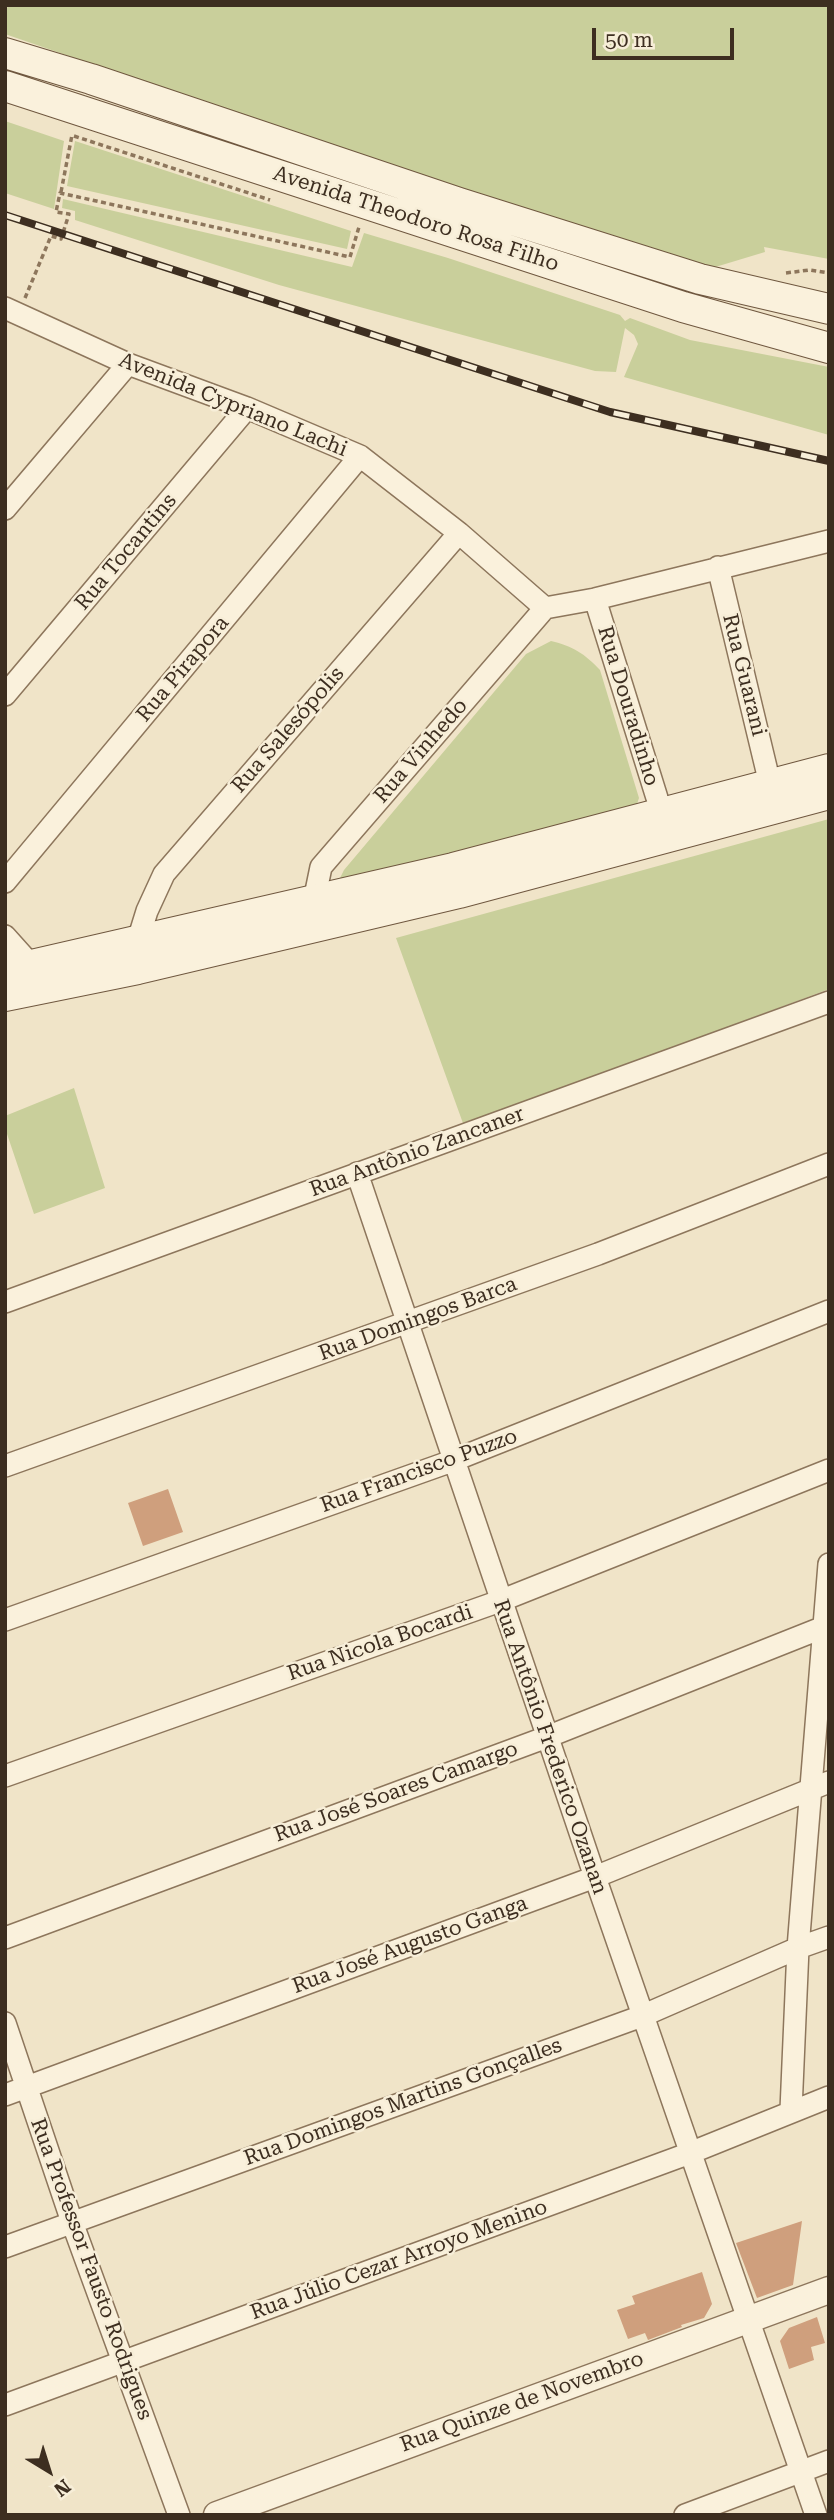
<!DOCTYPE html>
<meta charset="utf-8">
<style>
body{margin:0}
#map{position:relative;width:834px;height:2520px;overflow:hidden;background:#f0e4c8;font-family:"Roboto Serif",serif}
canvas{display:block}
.frame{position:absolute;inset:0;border:7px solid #3d2e20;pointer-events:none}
.north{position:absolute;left:14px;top:2436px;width:70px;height:70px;-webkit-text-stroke:5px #f7eed8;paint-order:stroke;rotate:142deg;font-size:19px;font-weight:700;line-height:28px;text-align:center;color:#3d2e20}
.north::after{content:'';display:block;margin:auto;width:24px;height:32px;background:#3d2e20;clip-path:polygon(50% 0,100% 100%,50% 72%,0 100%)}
.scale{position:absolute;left:592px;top:28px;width:142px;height:32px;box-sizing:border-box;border:4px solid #3d2e20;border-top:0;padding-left:9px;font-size:21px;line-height:24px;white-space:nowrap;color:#3d2e20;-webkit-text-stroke:5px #f7eed8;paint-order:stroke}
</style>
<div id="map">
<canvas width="834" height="2520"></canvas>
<div class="frame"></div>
<div class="north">N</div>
<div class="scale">50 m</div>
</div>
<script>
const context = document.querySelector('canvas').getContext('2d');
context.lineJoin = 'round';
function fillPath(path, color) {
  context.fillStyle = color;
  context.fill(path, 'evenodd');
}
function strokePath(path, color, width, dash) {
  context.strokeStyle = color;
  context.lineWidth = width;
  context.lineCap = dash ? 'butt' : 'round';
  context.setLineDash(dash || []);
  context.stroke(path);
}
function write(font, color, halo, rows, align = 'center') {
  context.font = font + ' "Roboto Serif",serif';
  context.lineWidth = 5;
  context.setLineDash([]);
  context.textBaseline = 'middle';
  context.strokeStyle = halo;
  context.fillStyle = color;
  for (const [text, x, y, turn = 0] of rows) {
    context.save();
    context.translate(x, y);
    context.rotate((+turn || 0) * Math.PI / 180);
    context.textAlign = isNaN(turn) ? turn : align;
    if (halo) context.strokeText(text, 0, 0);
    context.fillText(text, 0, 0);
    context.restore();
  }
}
fillPath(new Path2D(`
 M8,5H829V259L764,247L765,252L712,268L414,184L208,104L5,34V15Z
 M5,121L64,141L54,209L5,193Z
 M75,141L351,231L347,249L67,186Z
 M63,199L352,267L364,233L448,258L620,315L625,321L630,318L690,340L829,367V435L624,377L638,344L634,335L625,328L616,372L595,371L279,285L75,220V211L62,208Z
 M551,641C573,646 585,654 600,670L639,798L635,810L339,880L344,870L526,654Z
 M829,819V989L464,1126L396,938Z
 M74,1088L105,1188L34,1214L5,1128V1116Z`), '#c9cf9b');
fillPath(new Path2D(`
 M168,1489L183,1532L143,1546L128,1503Z
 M802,2221L793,2285L757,2298L736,2243Z
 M702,2272L712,2304L704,2318L681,2325L682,2327L648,2340L645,2333L628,2339L617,2310L635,2304L632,2296Z
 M817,2317L825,2343L811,2347L814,2360L789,2369L780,2341L789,2328Z`), '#cf9f7d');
const minor = new Path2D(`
 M5,308L128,364L247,408L360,456L459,533L545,608L595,599L829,541
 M5,509L128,364
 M718,567L770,784
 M595,599L662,814
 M5,695L247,408
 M5,882L360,456
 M314,901L321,867L545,608
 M5,936L31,965L34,975
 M138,940L147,911L164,874L459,533
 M357,1173L595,1877L816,2515
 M5,1302L829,1002
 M5,1466L598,1254L829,1164
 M5,1620L452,1461L829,1311
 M5,1776L500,1601L829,1470
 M5,1938L547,1737L829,1625
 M5,2023L72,2222L179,2515
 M5,2095L595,1877L829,1782
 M791,2110L798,1948L829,1564
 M5,2247L642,2016L798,1948L829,1937
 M5,2405L690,2153L829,2097
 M685,2515L829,2461`);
const tertiary = new Path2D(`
 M217,2515L829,2290`);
const secondary = new Path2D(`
 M5,53L91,79L459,203L700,279L829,309
 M5,86L683,307L829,348
 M5,968L31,965L453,868L829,769
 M5,996L138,969L459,893L829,794`);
strokePath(minor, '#8d765c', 24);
strokePath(tertiary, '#8d765c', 29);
strokePath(secondary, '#6f573f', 32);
strokePath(new Path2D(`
 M74,136L270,200
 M61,192L72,135
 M786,273L809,270L829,273
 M25,298L51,236L61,239L69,214L56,212L60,193L350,257L359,227`), '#8d765c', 3.5, [5, 3.5]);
strokePath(minor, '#faf1dc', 21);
strokePath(tertiary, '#faf1dc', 26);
strokePath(secondary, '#faf1dc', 30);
const rail = new Path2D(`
 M5,215L610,412L829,461`);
strokePath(rail, '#3d2e20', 8);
strokePath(rail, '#f7eed8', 5, [16]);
write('21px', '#3d2e20', '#f7eed8', [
 ["Avenida Theodoro Rosa Filho",416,219,18],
 ["Avenida Cypriano Lachi",233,405,22],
 ["Rua Tocantins",126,552,-50],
 ["Rua Pirapora",183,669,-50],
 ["Rua Guarani",744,675,76],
 ["Rua Douradinho",628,706,73],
 ["Rua Salesópolis",288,730,-49],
 ["Rua Vinhedo",421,751,-49],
 ["Rua Antônio Zancaner",417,1152,-20],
 ["Rua Domingos Barca",418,1319,-20],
 ["Rua Francisco Puzzo",419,1471,-20],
 ["Rua Nicola Bocardi",380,1643,-19],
 ["Rua Antônio Frederico Ozanan",550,1747,71],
 ["Rua José Soares Camargo",396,1792,-20],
 ["Rua José Augusto Ganga",410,1945,-20],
 ["Rua Domingos Martins Gonçalles",403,2102,-20],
 ["Rua Júlio Cezar Arroyo Menino",399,2260,-20],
 ["Rua Professor Fausto Rodrigues",91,2269,70],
 ["Rua Quinze de Novembro",522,2402,-20]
]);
</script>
